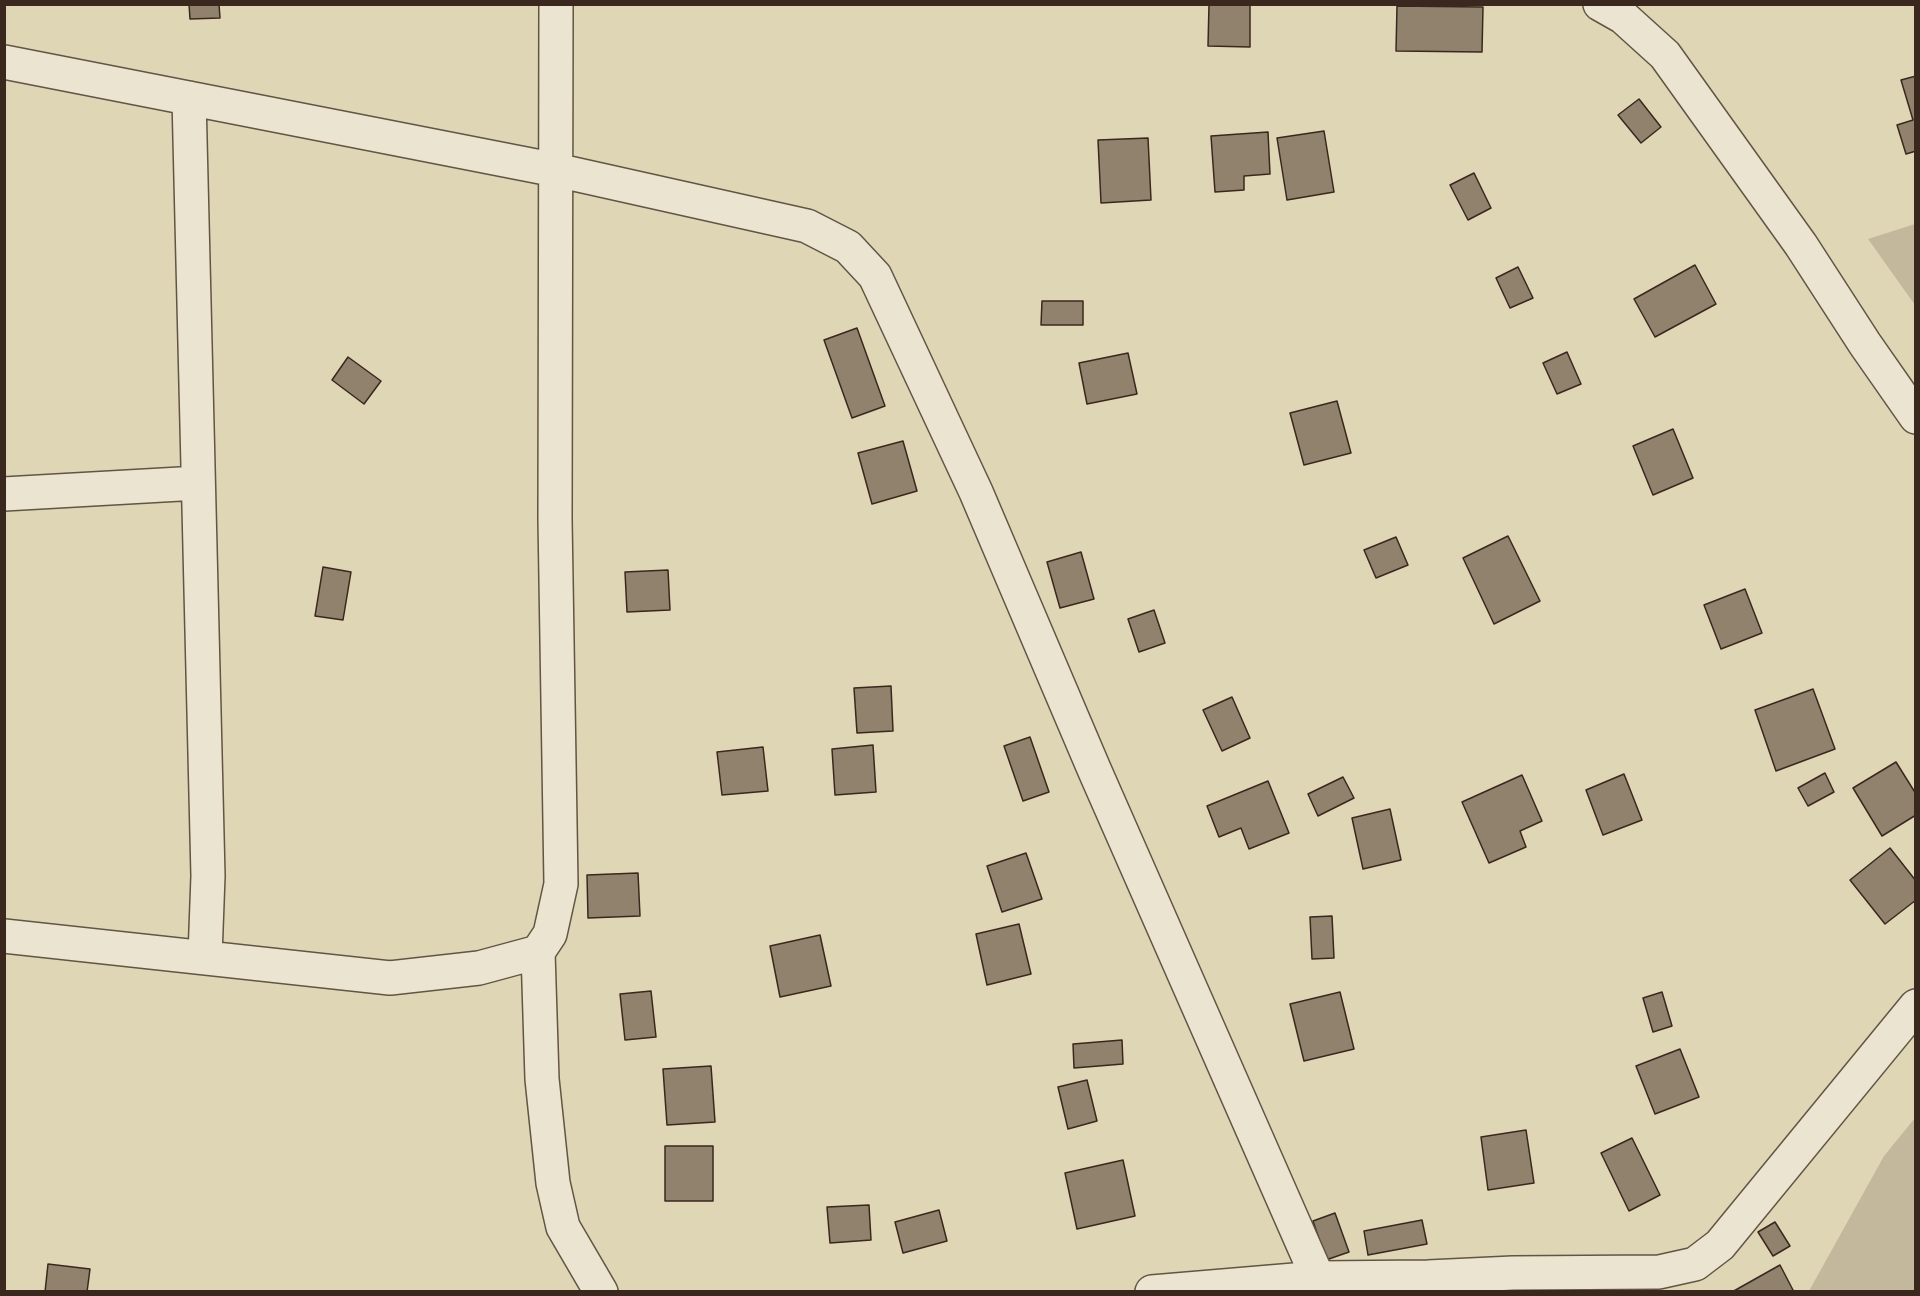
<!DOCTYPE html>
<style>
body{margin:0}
#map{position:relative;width:1920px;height:1296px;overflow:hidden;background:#dfd6b6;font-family:Alegreya,serif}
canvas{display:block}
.frame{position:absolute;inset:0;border:6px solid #3a281e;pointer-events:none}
</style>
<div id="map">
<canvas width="1920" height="1296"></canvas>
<div class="frame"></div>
</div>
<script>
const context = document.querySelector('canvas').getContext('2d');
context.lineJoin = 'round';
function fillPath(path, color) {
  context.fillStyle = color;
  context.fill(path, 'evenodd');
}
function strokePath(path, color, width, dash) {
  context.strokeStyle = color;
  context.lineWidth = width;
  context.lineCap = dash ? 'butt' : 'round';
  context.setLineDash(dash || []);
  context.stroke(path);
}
fillPath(new Path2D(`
 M1915,224H1916L1915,305L1868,239Z
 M1915,1118V1291H1809L1884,1156Z`), '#c3b89c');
const building = new Path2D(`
 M189,4H219L220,18L190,19Z
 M1209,4H1250V47L1208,46Z
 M1397,6L1483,7L1482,52L1396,51Z
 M1916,76V151L1906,154L1897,125L1913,120L1901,80Z
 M1639,99L1661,127L1641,143L1618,115Z
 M1324,131L1334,192L1287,200L1277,138Z
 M1268,132L1270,174L1244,176V190L1215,192L1211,136Z
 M1148,138L1151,200L1101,203L1098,140Z
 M1474,173L1491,208L1468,220L1450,185Z
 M1695,265L1716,304L1655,337L1634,299Z
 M1518,267L1533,298L1510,308L1496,278Z
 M1042,301H1083V325H1041Z
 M857,328L885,406L852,418L824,340Z
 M1567,352L1581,384L1557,394L1543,363Z
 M1128,353L1137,394L1087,404L1079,363Z
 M348,357L381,381L364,404L332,380Z
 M1337,401L1351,453L1304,465L1290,413Z
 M1673,429L1693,478L1653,495L1633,446Z
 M903,441L917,491L872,504L858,453Z
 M1508,536L1540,601L1494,624L1463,558Z
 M1396,537L1408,565L1376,578L1364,550Z
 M1081,552L1094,599L1060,608L1047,562Z
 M323,567L351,572L343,620L315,616Z
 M668,570L670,610L627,612L625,572Z
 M1745,589L1762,633L1721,649L1704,605Z
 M1154,610L1165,643L1139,652L1128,619Z
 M891,686L893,731L857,733L854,688Z
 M1813,689L1835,749L1776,771L1755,710Z
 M1232,697L1250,738L1222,751L1203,710Z
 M1030,737L1049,792L1023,801L1004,746Z
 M873,745L876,792L835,795L832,749Z
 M763,747L768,791L722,795L717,752Z
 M1896,762L1916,794V815L1882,836L1853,788Z
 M1825,773L1834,792L1808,806L1798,788Z
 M1624,774L1642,820L1603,835L1586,790Z
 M1522,775L1542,821L1520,831L1526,847L1489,863L1462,802Z
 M1343,777L1354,798L1318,816L1308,794Z
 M1268,781L1289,833L1249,849L1241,828L1219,837L1207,806Z
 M1390,809L1401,860L1363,869L1352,818Z
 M1890,848L1916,881V900L1885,924L1850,880Z
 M1026,853L1042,899L1002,912L987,866Z
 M638,873L640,916L588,918L587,875Z
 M1332,916L1334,958L1312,959L1310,917Z
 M1019,924L1031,974L987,985L976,934Z
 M820,935L831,986L780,997L770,946Z
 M651,991L656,1037L625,1040L620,994Z
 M1340,992L1354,1049L1304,1061L1290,1004Z
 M1662,992L1672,1026L1653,1032L1643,998Z
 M1122,1040L1123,1064L1074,1068L1073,1044Z
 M1680,1049L1699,1097L1655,1114L1636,1066Z
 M711,1066L715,1122L667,1125L663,1069Z
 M1087,1080L1097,1121L1068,1129L1058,1087Z
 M1526,1130L1534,1183L1488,1190L1481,1137Z
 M1632,1138L1660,1195L1629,1211L1601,1153Z
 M665,1146H713V1201H665Z
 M1123,1160L1135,1216L1077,1229L1065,1173Z
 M869,1205L871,1240L830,1243L827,1207Z
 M939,1210L947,1241L903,1253L895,1222Z
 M1335,1213L1349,1252L1326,1260L1313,1221Z
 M1422,1220L1427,1244L1368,1255L1364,1231Z
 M1775,1222L1790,1246L1773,1256L1758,1232Z
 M48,1264L90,1269L87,1292H45Z
 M1780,1265L1794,1292H1732Z`);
fillPath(building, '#90826d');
strokePath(building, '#3a281e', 1.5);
const minor = new Path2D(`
 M556,4L555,519L561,884L550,934L538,952L542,1079L553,1183L563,1227L601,1292
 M1600,4L1623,17L1665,55L1801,245L1865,344L1916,417
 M4,62L556,170L807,226L848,247L875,276L976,492L1094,769L1324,1292
 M189,98L208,876L205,956
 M4,494L198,483
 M4,936L390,978L479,968L538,952
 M1152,1292L1318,1278L1428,1277L1513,1273L1659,1272L1695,1264L1720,1245L1916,1006`);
strokePath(minor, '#635444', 36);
strokePath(minor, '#eae4d0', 33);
</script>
